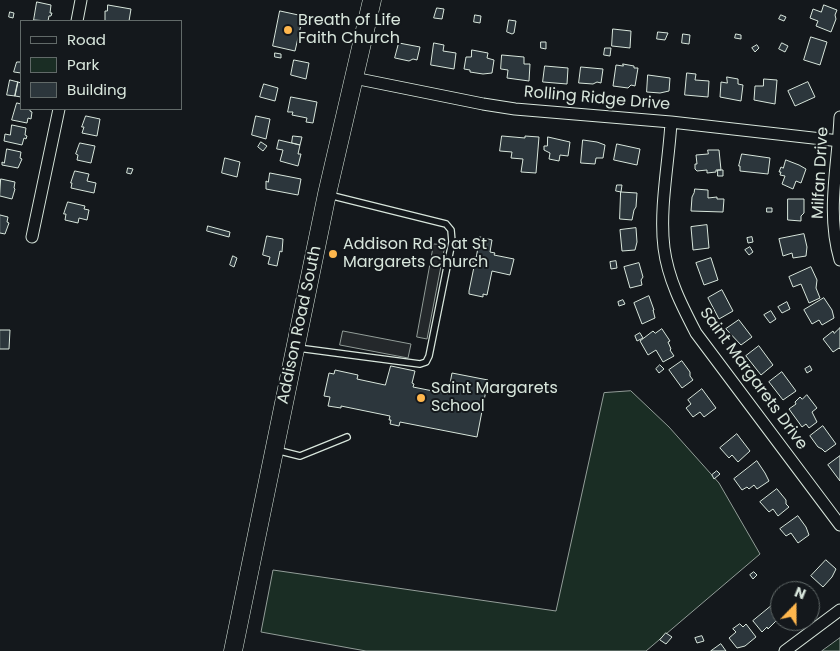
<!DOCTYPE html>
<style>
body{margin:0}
#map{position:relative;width:840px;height:651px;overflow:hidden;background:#14181c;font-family:Poppins,sans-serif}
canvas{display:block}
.legend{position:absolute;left:20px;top:20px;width:162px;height:90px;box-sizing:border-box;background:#14181c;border:1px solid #626a69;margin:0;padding:6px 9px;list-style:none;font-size:15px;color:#d8e6dc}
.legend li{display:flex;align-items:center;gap:10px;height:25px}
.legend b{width:25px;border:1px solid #626a69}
.north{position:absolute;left:770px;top:581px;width:50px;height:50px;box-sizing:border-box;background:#14181c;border:1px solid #626a69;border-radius:50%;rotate:22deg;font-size:14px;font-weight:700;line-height:20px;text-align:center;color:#d8e6dc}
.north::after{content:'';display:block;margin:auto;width:18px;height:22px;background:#ffb74d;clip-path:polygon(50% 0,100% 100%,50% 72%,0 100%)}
</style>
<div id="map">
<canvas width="840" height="651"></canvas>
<ul class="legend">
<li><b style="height:6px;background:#14181c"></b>Road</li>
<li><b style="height:14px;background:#1a2d24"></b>Park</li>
<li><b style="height:14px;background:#2c363c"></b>Building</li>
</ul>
<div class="north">N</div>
</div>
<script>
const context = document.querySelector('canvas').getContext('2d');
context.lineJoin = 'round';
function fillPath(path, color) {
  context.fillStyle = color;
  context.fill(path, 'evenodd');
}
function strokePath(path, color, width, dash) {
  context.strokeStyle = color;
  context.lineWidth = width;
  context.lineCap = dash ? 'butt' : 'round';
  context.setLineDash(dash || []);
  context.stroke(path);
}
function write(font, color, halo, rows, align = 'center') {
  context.font = font + ' Poppins,sans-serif';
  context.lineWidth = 4;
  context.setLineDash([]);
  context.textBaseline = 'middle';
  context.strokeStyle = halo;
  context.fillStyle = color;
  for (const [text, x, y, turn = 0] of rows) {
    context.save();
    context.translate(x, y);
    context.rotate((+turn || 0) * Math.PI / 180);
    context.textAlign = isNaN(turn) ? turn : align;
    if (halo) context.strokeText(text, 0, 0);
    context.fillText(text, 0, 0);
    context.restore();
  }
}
const green = new Path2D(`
 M631,391L669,427L719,483L760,554L646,651H366L261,632L273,570L556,611L604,393Z
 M840,638V651H822Z`);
fillPath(green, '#1a2d24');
strokePath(green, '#939e99', 1);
const parking = new Path2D(`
 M434,244L445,245L427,339L417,337Z
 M343,331L411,344L408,358L340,345Z`);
fillPath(parking, '#24282b');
strokePath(parking, '#939e99', 1);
const building = new Path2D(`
 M37,2L51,5L50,13H52L51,16H49L48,21L34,20Z
 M108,5L131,9L129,21H105V11H107Z
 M824,5L837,10L835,15L836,19L831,32L816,26L818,21L810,18L813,9L821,12Z
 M437,8L444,9L442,19L434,18Z
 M280,11L303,16L295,51L273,46Z
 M10,12L14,13L13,18L9,17Z
 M475,15L481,16L480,23L474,22Z
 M781,15L786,17L784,21L779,19Z
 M509,20L516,21L514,33L512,34L507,32Z
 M613,29L631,31L630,48L612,46Z
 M658,32L668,33L665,40L657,39Z
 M683,34L690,35L689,44L682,43Z
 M736,34L741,35V39L735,38Z
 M811,37L827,42L820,65L804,60Z
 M541,42H546V49L541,48Z
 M399,43L420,47L417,60L413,59L409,61L395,58Z
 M434,43L444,45L443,51L456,53L454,69L431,65Z
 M782,43L788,46L785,52L779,49Z
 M757,45L759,48L755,52L752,48Z
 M605,48H611L610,56L604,55Z
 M472,50L488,53L487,58L494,60L492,73L483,74L470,72V70L464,69L466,57H471Z
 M275,53L281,54V58L275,57Z
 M502,55L524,57V64H530L529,81L507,78L508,70L501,69Z
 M294,60L309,63L306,79L291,75Z
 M17,62H21V73L14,72Z
 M623,64L634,66V68H638L635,86L631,85L628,88L613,86L616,65L623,66Z
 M545,66L568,68L567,84L543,82Z
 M581,67L603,69L601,83L597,82L593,84L579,83Z
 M687,73L696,74L695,80L709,81L708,97L685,95Z
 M648,75L670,78L669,91L660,93L647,92Z
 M727,77L738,79V84L743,85L741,101L720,97L721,82L727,83Z
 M764,79L777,80L775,104L754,100L755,86H763Z
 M10,80L18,82L15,96L7,95Z
 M18,82L21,83V97L15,96Z
 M808,82L815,97L795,106L788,91Z
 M264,84L278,88L275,101L260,97Z
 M291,97L317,102L313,123L306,122L307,118L292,115L293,112H288Z
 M17,103L21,104V109H30V111L32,112L31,119L28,118L27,123L12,120Z
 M86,116L100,119L97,136L82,133L84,127H82Z
 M256,116L270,119L266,139L252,135Z
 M12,125L26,128L25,135L27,136L26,139L24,138L22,145L4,141L5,134L10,135Z
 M293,136L302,137L300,145L292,143Z
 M502,136L525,138V136L539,137L536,173L521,172L523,159L511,158L512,152L500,151Z
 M548,137L570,142L568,156L560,155L559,161L549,159L550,153L544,150V146H547Z
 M279,140L300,145L298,154H301L298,166L280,161L283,150L277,149Z
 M583,140L597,142L605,145L603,158H596L595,164L581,163Z
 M261,142L267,146L263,151L258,147Z
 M80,143L95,146L91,163L77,160L78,155L76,154Z
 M617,144L640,149L637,165L614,160Z
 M7,149L21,152L20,158L22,159L18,168L2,165V162L4,163Z
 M708,150H719L721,170H716V172L707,173V170L697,171L695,169V164H697L696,155L708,154Z
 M742,154L770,158L768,174L740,171V166H739Z
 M225,158L240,162L237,177L222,173Z
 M786,160L799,165L806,169L801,183L796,181L793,189L782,184L785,176L780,175L781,172H779L781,167L783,168Z
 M128,168L133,169L131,174L127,173Z
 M718,170H723V176H718Z
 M75,171L89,174L87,181L96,183L94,193L71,188L72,183H71Z
 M270,173L301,179L298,195L266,189V181L268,182Z
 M1,179L15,182L14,188L15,189L12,199L0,196Z
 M617,185H622L621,192L616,191Z
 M695,189L708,190V198L717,197V199H724L723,212L691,211L692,197L694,193Z
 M621,192L637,193L636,207L634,210L632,220L620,219Z
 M788,199H804V213L801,216V221L788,220Z
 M68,202L85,206L84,209L89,210L87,220L79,218L78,223L65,220L66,214H64Z
 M767,208H772V212H767Z
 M0,215L8,217L7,222L9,223L5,234L0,233Z
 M707,225L709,248L693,250L691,227Z
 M208,226L230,232L229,237L207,231Z
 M636,228L637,242L635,250L622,251L620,230Z
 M804,234L807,247L806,256L793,258L792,253L783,256L779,239Z
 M267,236L283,239L282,252L280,251L277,266L268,264L270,257L263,255Z
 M480,237L492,240L490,252L495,253L494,255L514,259L510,275L492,271L487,295L483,294V297L469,294V291L475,262H472L473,257H476Z
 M752,237L753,242L748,243L747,238Z
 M750,247L753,252L749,255L745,250Z
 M233,256L237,258L234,267L230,265Z
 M711,258L718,280L704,285L696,263Z
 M616,261L617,268L611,269L610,262Z
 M639,263L643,277L641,280L642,285L630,288L624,267Z
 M811,267L817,280L816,288L820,298L809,303L801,284L793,287L789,277Z
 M722,290L733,311L719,319L708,298Z
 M649,296L654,310H653L655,318L642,324L634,303Z
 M824,298L832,310L834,318L822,325L819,320L812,324L804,310Z
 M623,300L625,304L619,306L618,302Z
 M787,302L790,309L782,313L778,307Z
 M771,311L776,319L770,323L764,315Z
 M739,320L752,337L741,345L726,329Z
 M840,328V349L839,348L833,352L823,339L833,331L834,333Z
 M662,329L670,341L668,342L671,349L670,350L674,356L663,362L656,350L648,355L640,341L653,331L655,333Z
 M0,330H10L9,349H0Z
 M640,333L643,338L637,341L635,336Z
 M759,346L773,365L761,375L746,356Z
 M682,361L690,372V376L693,380L682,388L669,370Z
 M660,365L664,369L659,373L656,369Z
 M391,366L415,371L412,383L414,384L413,387L448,394L452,373L488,380L477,437L400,422L399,426L390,424L391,420H389L390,416L341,406V408L328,406L330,397L324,396L329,373L334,374L335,370L358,375L357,379L385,385Z
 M810,366L812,370L807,373L805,369Z
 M782,372L796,391L783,400L769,382Z
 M702,389L716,408L704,417L700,412L693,417L686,408L691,404L688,400Z
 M807,395L817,408L812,412L817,422L809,428L806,424L802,427L789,409L796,404L795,402L800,397L802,399Z
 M823,426L836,444L825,452L822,449L818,447L810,436Z
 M737,434L750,451L738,462L732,455L729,458L720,448Z
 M840,456V481L828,465Z
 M757,461L765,473L769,481L757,489L754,485L749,489L747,487L742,490L734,479Z
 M717,471L720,474L714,479L712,475Z
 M777,489L786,500V504L789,507L778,516L773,509L769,512L760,502Z
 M798,516L806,527L809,535L798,543L791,533L786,536L780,529Z
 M826,560L836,569L832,577L823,587L811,576Z
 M754,572L757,575L753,579L750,575Z
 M801,583L807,591H791Z
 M775,603L780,609V617L768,629L767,627L762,632L753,621Z
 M740,624L743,627L746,624L756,637L745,646L737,648L729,638L736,632L733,629Z
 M666,633L672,637L666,644L660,640Z
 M702,636L704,641L697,643L695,638Z
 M721,644L726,651H711Z`);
fillPath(building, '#2c363c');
strokePath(building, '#d8e6dc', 1);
const service = new Path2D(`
 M298,348L420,364L426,362L429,356L452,242L451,230L446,224L329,195
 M276,450L300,456L347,437`);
const minor = new Path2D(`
 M77,21L81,0
 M354,78L483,104L515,109L671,122L840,141
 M840,117C838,166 826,212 840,260
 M671,122C669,161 659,209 664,248C668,279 682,306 696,333L840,525
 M32,237L59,109
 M785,651L840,610`);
const primary = new Path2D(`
 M233,651L327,194L372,0`);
strokePath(service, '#d8e6dc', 8);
strokePath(minor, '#d8e6dc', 13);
strokePath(primary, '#d8e6dc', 19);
strokePath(service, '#14181c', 5.5);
strokePath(minor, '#14181c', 11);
strokePath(primary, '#14181c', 18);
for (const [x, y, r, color] of [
 [288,30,5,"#ffb74d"],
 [333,254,5,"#ffb74d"],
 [421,398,5,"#ffb74d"]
]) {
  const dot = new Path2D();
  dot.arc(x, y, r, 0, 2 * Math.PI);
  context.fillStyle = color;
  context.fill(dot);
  strokePath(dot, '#14181c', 2);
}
write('16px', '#d8e6dc', '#14181c', [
 ["Breath of Life",298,21],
 ["Faith Church",298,39],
 ["Addison Rd S at St",343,245],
 ["Margarets Church",343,263],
 ["Saint Margarets",431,389],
 ["School",431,407]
], 'left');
write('16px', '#d8e6dc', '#14181c', [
 ["Rolling Ridge Drive",597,99,5],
 ["Milfan Drive",821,173,-87],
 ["Addison Road South",300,325,-78],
 ["Saint Margarets Drive",753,379,54]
]);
</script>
